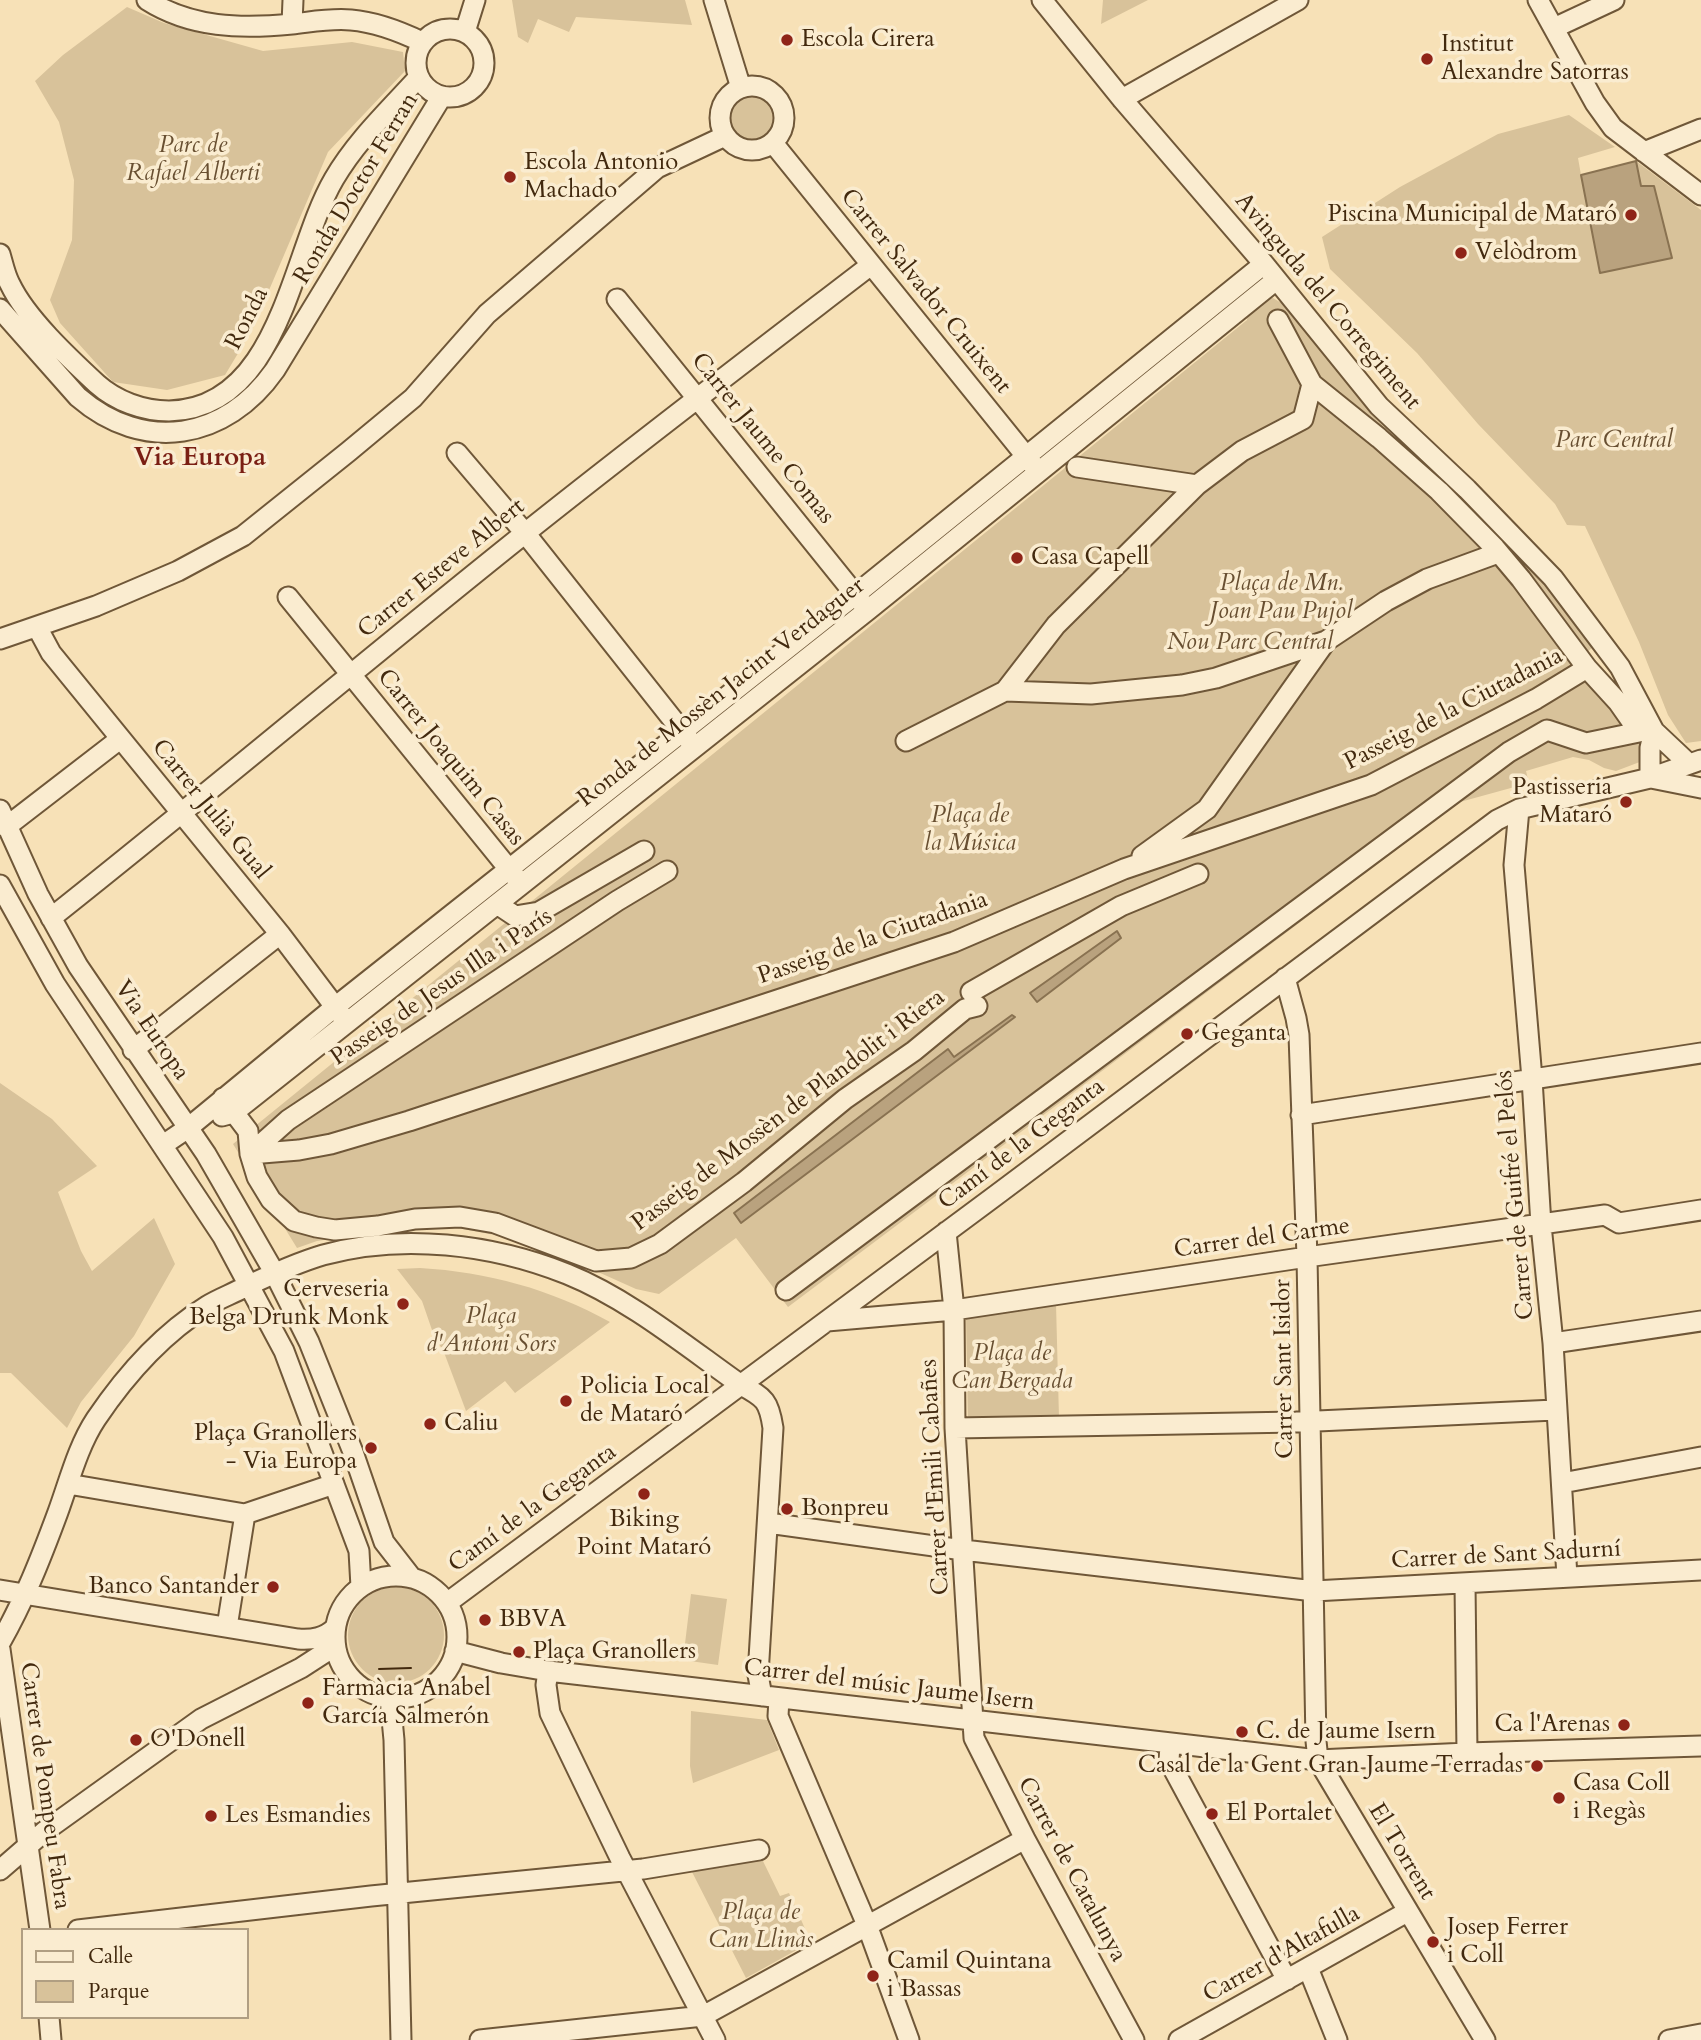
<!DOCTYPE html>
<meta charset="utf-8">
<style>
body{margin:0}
#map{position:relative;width:1701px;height:2040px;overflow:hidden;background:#f7e1b7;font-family:Cardo,serif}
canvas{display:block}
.legend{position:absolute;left:21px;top:1928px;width:228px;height:91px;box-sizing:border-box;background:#faecd0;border:2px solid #b09e82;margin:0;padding:9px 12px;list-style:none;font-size:21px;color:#42290e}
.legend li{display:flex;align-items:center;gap:14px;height:35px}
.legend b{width:35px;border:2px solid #b09e82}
</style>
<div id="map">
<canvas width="1701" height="2040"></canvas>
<ul class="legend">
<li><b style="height:9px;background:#faecd0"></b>Calle</li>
<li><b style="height:19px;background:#d8c29a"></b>Parque</li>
</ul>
</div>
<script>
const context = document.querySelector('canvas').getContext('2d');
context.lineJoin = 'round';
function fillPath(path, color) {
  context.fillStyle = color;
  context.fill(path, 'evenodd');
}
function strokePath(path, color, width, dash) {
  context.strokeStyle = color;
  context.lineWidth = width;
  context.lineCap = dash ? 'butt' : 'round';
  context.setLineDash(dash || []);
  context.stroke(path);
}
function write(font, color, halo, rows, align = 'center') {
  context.font = font + ' Cardo,serif';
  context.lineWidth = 7;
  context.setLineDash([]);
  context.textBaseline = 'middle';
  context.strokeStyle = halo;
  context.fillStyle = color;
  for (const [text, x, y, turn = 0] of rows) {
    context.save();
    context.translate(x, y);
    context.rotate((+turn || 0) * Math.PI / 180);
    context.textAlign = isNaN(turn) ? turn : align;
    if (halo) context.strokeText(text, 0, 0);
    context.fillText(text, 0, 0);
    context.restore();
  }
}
fillPath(new Path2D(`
 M512,0H685L692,25L576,17L569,32L538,19L528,43L518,37Z
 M1103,0H1148L1101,24Z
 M127,7L164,23L263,51L352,42L403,52L405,71L328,152L252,330L225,375L167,390L113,382L60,323L50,300L72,240L74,180L59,122L35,81L63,55Z
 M727 117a25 25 0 1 1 50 0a25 25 0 1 1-50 0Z
 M1569,115L1615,147L1578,158L1581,175L1636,161L1701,210V741L1686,743L1668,715L1639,642L1585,526L1567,525L1555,504L1478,424L1417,353L1330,269L1322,237L1400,187L1498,134Z
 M1273,298L1283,304L1332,363L1547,584L1594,646L1585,654L1632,706L1645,760L1616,771L1604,768L1589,760L1573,757L1526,771L1529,783L1460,802L788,1307L736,1238L659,1294L636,1289L549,1250L505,1237L458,1228L411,1227L317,1241L297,1248L233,1144L1247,320L1248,311L1263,299Z
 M0,1083L52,1119L97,1166L58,1192L81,1251L92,1271L154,1218L175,1264L134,1336L81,1402L67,1428L11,1373H0Z
 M420,1268C488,1272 550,1289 610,1322L515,1393L505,1381L466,1411L445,1355L432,1330L422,1301L397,1269Z
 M1056,1304L1059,1418L968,1423L966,1317Z
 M348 1635a48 48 0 1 1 96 0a48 48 0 1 1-96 0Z
 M691,1594L727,1599L718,1665L683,1660Z
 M691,1711L767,1720L779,1750L693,1783L690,1766Z
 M762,1859L780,1896L789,1893L811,1942L746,1978L691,1870Z`), '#d8c29a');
const water = new Path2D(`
 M1636,161L1641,186H1654L1672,258L1600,273L1581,175Z
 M1117,931L1121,938L1037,1002L1030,993Z
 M1012,1015L1015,1017L741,1223L734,1213L948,1049L954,1057Z`);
fillPath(water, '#b9a27e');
strokePath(water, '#897251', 2);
const minor = new Path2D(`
 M147,0C191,28 241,29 292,24C311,22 331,18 351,20C376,22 399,31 422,42
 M714,0L741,88
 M1042,0L1122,99L1264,264L1379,406L1467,489L1553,578L1620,667L1654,731L1688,763
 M1538,0L1595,103L1613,128L1701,195
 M292,24L293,0
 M1554,28L1614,0
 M416 63a34 34 0 1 1 68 0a34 34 0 1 1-68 0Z
 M465,32L475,0
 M720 118a32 32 0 1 1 64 0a32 32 0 1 1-64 0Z
 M1122,99L1298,0
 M773,143L1034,466
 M1644,152L1701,129
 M0,254C3,264 5,275 10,284C26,318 69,358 97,384C116,401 143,411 169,411C281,409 291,252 334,179C356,141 389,110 419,77
 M617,299L862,603
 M0,309L78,397C144,454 226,440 275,370L442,96
 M457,453L525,533L689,740
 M1077,467L1197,485
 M288,597L517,879
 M37,627L51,653L280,934L342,1016
 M0,639L96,606L178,571L243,536L348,452L413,398L487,314L657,168L725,136
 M1005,691L1056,625L1197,485L1242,451L1303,419L1312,384L1278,320
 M906,741L1005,691L1091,694L1182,685L1216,678L1326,641L1386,601L1427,579L1498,553
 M1650,778V748L1654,731
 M1651,778L1701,788
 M1519,809L1514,865L1532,1079L1541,1225L1553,1343L1567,1577
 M0,810L38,894L78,966L206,1154L274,1272L309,1342L353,1452L384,1542L412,1578
 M6,827L120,739
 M1142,856L1207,809L1326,641
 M667,871L617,901L288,1120L250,1154L257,1177L271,1200L294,1221L316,1227L335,1230L378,1226L415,1219L460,1217L495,1223L596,1261L631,1258L660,1244L744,1182L845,1099L914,1051L965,1009L977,1006
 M0,885L55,984L223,1237L284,1351L359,1551L361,1587
 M497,904L515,916L539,912L644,851
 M51,918C210,792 365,661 524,534C638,443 755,354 871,265
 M1285,978L1296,1018L1299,1035L1307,1257L1316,1741L1318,1760L1485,2040
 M971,992L1121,906L1198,874
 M133,1050L280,934
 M223,1098L248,1131L250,1154L299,1150L331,1144L409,1121L954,942L1124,869L1371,785L1536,699L1587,668
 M1301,1115L1701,1053
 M222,1116L233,1113L868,610L1276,280
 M163,1145L188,1128L335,1007L855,595L1264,264
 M946,1232L954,1310L955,1428L974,1738L1025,1839L1134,2040
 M786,1290L1509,752L1547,730L1586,743L1639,732L1618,702L1587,668L1521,579L1495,548L1439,491L1379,438L1312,384
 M827,1321L954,1310L1307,1257L1605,1215L1619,1223L1701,1210
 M1553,1343L1701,1321
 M955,1428L1296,1422L1555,1410
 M1562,1483L1701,1457
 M68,1484L245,1514L334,1484
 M768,1523L963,1550L1314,1591L1701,1570
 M335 1637a61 61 0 1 1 122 0a61 61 0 1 1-122 0Z
 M1465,1584L1467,1753
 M0,1590L298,1639C313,1640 324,1638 335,1628
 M447,1603L995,1196L1497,820L1519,809L1650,778L1701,760
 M227,1627L245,1514
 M0,1643C24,1601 41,1558 58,1512C69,1482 78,1446 96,1419C125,1376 162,1334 207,1306C218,1299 232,1294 245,1287C270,1275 296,1263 323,1255C402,1233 492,1244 567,1274C629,1299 687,1347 741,1385C765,1398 769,1401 773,1428L758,1675L762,1696
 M0,1649L40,1930
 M455,1651L501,1663L548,1671L1318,1760L1467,1753L1701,1746
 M548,1671L546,1685L550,1713L620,1858L715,2040
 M390,1698L394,1740L401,2040
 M779,1699L778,1716L867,1925L909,2040
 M1170,1744L1169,1761L1287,1980
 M0,1870L45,1831L201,1719L301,1668L335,1646
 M78,1930L371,1896L643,1869L759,1850
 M1308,1968L1337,2040
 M49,2017L51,2040
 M480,2040L703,2016L1025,1839
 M1179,2040L1407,1912
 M1669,2040L1701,2034`);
strokePath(minor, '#6f5738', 23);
strokePath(minor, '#faecd0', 19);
strokePath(new Path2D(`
 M379,1669L411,1668`), '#42290e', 2);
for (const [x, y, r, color] of [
 [787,40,7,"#8f2418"],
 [1427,59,7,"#8f2418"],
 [510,177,7,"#8f2418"],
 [1631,215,7,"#8f2418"],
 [1461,253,7,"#8f2418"],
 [1017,558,7,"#8f2418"],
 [1626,802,7,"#8f2418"],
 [1187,1034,7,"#8f2418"],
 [403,1304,7,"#8f2418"],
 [566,1401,7,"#8f2418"],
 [430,1424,7,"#8f2418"],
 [371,1448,7,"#8f2418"],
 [644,1494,7,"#8f2418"],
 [787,1509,7,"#8f2418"],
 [273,1587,7,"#8f2418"],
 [485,1620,7,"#8f2418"],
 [519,1652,7,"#8f2418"],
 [308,1703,7,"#8f2418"],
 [1624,1725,7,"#8f2418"],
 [1242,1732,7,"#8f2418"],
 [136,1740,7,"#8f2418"],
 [1537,1766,7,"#8f2418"],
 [1559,1798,7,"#8f2418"],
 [1212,1814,7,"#8f2418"],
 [211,1816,7,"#8f2418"],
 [1433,1942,7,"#8f2418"],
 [873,1976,7,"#8f2418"]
]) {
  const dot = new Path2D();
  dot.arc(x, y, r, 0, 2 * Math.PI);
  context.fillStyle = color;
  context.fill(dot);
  strokePath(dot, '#faecd0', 2.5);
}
write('24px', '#42290e', '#faecd0', [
 ["Escola Cirera",801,40],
 ["Institut",1441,45],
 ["Alexandre Satorras",1441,73],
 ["Escola Antonio",524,163],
 ["Machado",524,191],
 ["Piscina Municipal de Mataró",1617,215,"right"],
 ["Velòdrom",1475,253],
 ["Casa Capell",1031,558],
 ["Pastisseria",1612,788,"right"],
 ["Mataró",1612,816,"right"],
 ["Geganta",1201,1034],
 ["Cerveseria",389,1290,"right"],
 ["Belga Drunk Monk",389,1318,"right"],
 ["Policia Local",580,1387],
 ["de Mataró",580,1415],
 ["Caliu",444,1424],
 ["Plaça Granollers",357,1434,"right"],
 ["- Via Europa",357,1462,"right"],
 ["Bonpreu",801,1509],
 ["Biking",644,1520,"center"],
 ["Point Mataró",644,1548,"center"],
 ["Banco Santander",259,1587,"right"],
 ["BBVA",499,1620],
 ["Plaça Granollers",533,1652],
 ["Farmàcia Anabel",322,1689],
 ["García Salmerón",322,1717],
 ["Ca l'Arenas",1610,1725,"right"],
 ["C. de Jaume Isern",1256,1732],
 ["O'Donell",150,1740],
 ["Casal de la Gent Gran Jaume Terradas",1523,1766,"right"],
 ["Casa Coll",1573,1784],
 ["i Regàs",1573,1812],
 ["El Portalet",1226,1814],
 ["Les Esmandies",225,1816],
 ["Josep Ferrer",1447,1928],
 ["i Coll",1447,1956],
 ["Camil Quintana",887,1962],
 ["i Bassas",887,1990]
], 'left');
write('italic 24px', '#684f31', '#faecd0', [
 ["Parc de",193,146],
 ["Rafael Alberti",193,174],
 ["Parc Central",1614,441],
 ["Plaça de Mn.",1281,584],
 ["Joan Pau Pujol",1281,612],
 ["Nou Parc Central",1250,643],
 ["Plaça de",970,816],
 ["la Música",970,844],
 ["Plaça",491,1317],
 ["d'Antoni Sors",491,1345],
 ["Plaça de",1012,1354],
 ["Can Bergada",1012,1382],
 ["Plaça de",761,1913],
 ["Can Llinàs",761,1941]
]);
write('24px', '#42290e', '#faecd0', [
 ["Ronda Doctor Ferran",357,189,-59],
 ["Carrer Salvador Cruixent",925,292,51],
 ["Avinguda del Corregiment",1327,302,50],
 ["Ronda",248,319,-63],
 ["Carrer Jaume Comas",762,439,51],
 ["Carrer Esteve Albert",442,569,-39],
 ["Ronda de Mossèn Jacint Verdaguer",722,693,-38],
 ["Passeig de la Ciutadania",1454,710,-27],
 ["Carrer Joaquim Casas",450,758,51],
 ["Carrer Julià Gual",210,810,51],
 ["Passeig de la Ciutadania",873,939,-19],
 ["Passeig de Jesus Illa i París",442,988,-34],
 ["Via Europa",151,1031,56],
 ["Passeig de Mossèn de Plandolit i Riera",789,1111,-37],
 ["Camí de la Geganta",1022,1145,-37],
 ["Carrer de Guifré el Pelós",1516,1195,-95],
 ["Carrer del Carme",1262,1239,-8],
 ["Carrer Sant Isidor",1285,1369,-91],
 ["Carrer d'Emili Cabañes",936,1477,-93],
 ["Camí de la Geganta",533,1509,-36],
 ["Carrer de Sant Sadurní",1506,1556,-3],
 ["Carrer del músic Jaume Isern",889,1686,7],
 ["Carrer de Pompeu Fabra",44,1786,82],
 ["El Torrent",1401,1852,59],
 ["Carrer de Catalunya",1071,1870,62],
 ["Carrer d'Altafulla",1282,1955,-29]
]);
write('bold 26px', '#7a1f14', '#faecd0', [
 ["Via Europa",200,459]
]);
</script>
